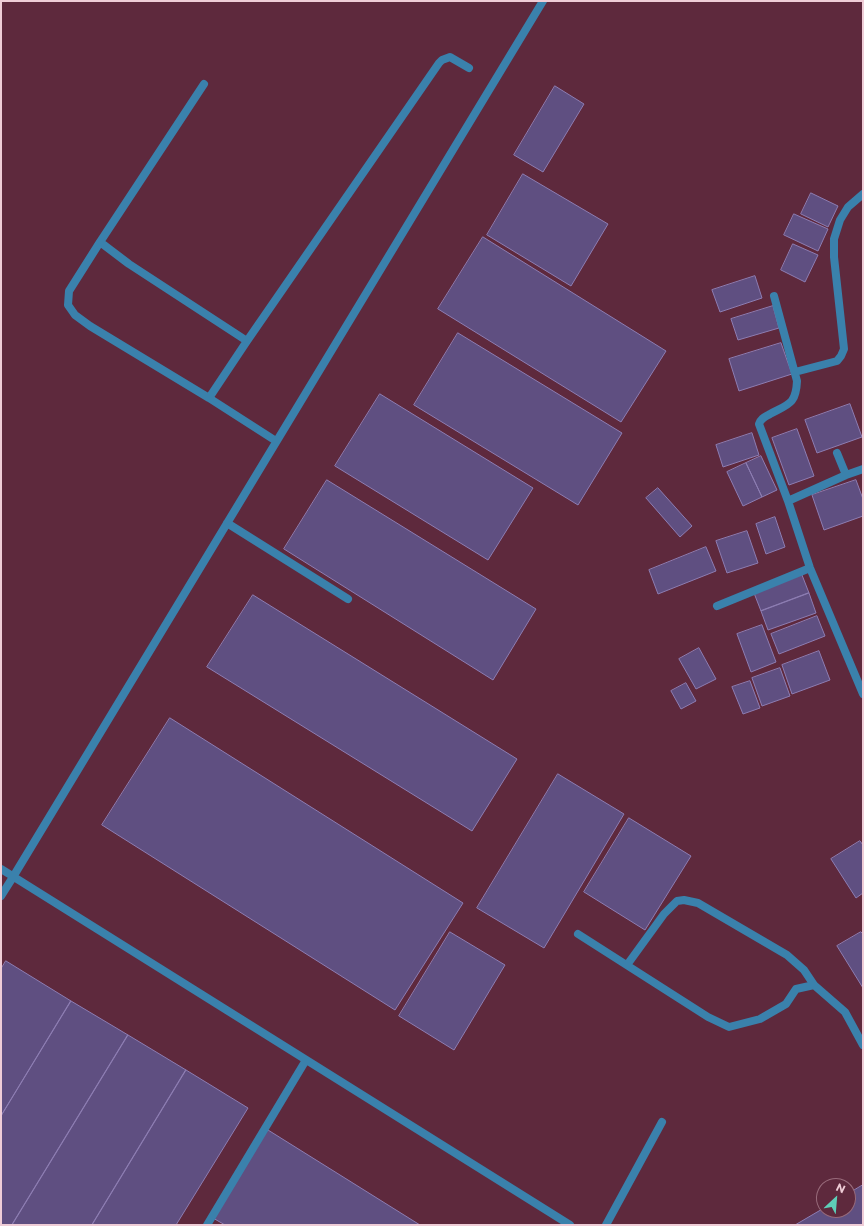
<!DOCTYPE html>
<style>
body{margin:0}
#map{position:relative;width:864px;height:1226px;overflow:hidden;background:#5e293d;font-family:Montserrat,sans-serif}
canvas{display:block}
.frame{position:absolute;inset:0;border:2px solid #efcdd7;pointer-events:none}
.north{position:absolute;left:816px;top:1178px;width:40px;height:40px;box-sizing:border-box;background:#5e293d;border:1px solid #986b7b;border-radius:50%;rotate:26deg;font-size:11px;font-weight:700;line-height:16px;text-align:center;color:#efcdd7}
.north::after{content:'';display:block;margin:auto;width:14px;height:18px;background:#5eceb8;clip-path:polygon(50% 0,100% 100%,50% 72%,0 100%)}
</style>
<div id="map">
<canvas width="864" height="1226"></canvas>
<div class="frame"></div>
<div class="north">N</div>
</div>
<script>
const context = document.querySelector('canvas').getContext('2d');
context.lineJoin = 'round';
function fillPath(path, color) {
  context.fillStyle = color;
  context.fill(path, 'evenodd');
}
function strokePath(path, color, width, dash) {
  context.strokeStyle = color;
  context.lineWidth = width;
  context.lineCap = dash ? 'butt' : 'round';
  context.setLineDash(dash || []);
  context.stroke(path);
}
const building = new Path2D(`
 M555,86L584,104L543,172L514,155Z
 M523,174L608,224L571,286L487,235Z
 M811,193L838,206L828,227L801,214Z
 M794,214L828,229L818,251L784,235Z
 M483,237L666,351L621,422L438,309Z
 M793,244L818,255L805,282L781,270Z
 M755,276L762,298L720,312L712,290Z
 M773,306L779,328L738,340L731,319Z
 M458,333L622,433L578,505L414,405Z
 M781,343L792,374L739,391L729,359Z
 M380,394L533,488L488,560L335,466Z
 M850,404L862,437L817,453L805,420Z
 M797,429L814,476L789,485L772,438Z
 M752,433L759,455L723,467L716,445Z
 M761,456L777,490L762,497L746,463Z
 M746,463L762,497L743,506L727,472Z
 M327,480L536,609L493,680L284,549Z
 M856,480L863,499V516L824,530L812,495Z
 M658,488L692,526L680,537L646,498Z
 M775,517L785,547L766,554L756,524Z
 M747,531L758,563L727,573L716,541Z
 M706,547L716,571L658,594L649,570Z
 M802,575L809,593L761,611L754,593Z
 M809,593L816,613L768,630L761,611Z
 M253,595L517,759L472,831L207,667Z
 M817,616L825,636L779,654L771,634Z
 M762,625L776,662L751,672L737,634Z
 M699,648L716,679L696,689L679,659Z
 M819,651L830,680L792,694L782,665Z
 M780,668L790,696L762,706L752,678Z
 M750,681L760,708L743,714L732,687Z
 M686,683L696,701L681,709L671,691Z
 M170,718L463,903L395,1010L102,825Z
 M558,774L624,814L544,948L477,908Z
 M629,818L691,856L645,930L584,892Z
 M860,841L863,845V893L856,898L831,859Z
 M450,932L505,965L454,1050L399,1016Z
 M861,932L863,934V988L837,946Z
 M6,961L71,1001L1,1116V969Z
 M71,1001L128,1035L12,1225H1V1116Z
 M128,1035L186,1070L92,1225H12Z
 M186,1070L248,1108L176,1225H92Z
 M268,1130L420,1225H225L213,1218Z
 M863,1185V1225H795L824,1208V1210H848V1194Z`);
fillPath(building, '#5f4f81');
strokePath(building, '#8d7db2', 1);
strokePath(new Path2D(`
 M100,242L204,84
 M209,398L90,326L75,315L68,305L69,291L100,242L129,264L247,341
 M276,441L209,398L247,341L439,63L442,60L450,57L469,68
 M227,523L348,599
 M1,869L570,1225
 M1,896L13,877L543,1
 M578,934L708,1017L729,1027L760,1019L786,1004L796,989L814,985L845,1012L863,1045
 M627,965L664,914L677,901L684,900L698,903L787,955L804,970L814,985
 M207,1225L306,1060
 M606,1225L662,1122`), '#3a81ac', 8);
strokePath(new Path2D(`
 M774,296L797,381C796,404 789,404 770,414C765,417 761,418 759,424L788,501L810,568L863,694
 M795,372L837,361L841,356L844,349L834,257V239L840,220L848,207L863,194
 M846,475L863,469
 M788,501L846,475L837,453
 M717,606L810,568`), '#3a81ac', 8);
</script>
